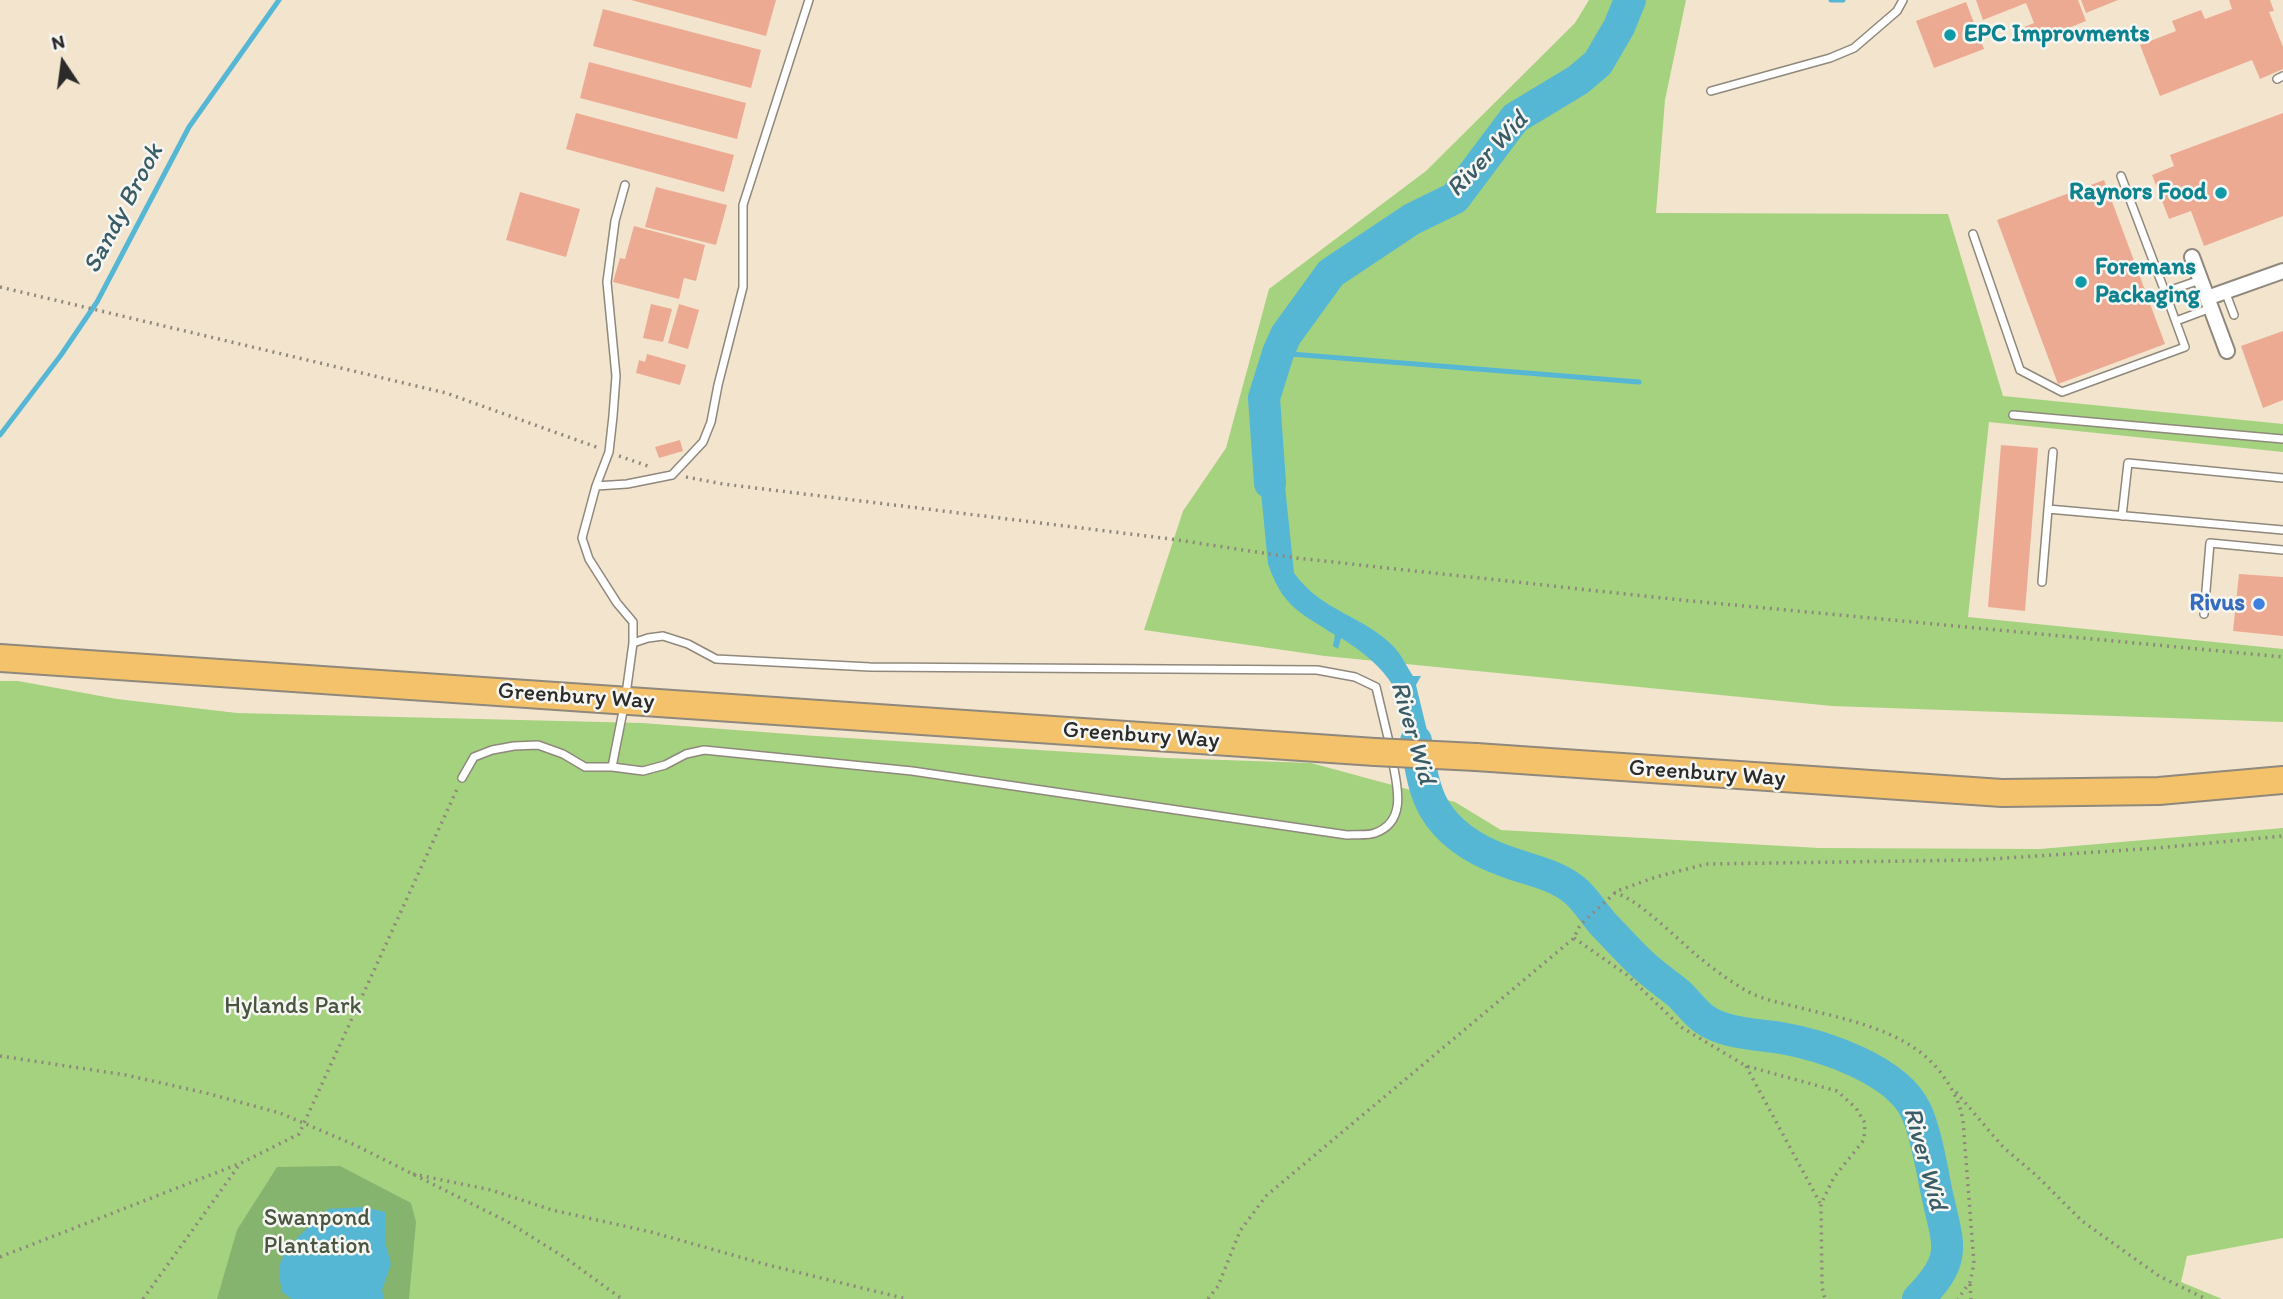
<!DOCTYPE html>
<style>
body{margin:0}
#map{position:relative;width:2283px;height:1299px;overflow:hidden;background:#f3e4ce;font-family:Itim,sans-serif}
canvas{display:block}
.north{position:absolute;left:28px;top:28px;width:70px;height:70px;-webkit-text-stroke:5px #f6f6f2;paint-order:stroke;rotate:347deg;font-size:19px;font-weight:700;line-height:28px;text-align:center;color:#2b2b2b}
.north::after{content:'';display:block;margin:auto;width:24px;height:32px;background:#2b2b2b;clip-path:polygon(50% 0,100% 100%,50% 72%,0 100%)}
</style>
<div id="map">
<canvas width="2283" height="1299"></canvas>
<div class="north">N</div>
</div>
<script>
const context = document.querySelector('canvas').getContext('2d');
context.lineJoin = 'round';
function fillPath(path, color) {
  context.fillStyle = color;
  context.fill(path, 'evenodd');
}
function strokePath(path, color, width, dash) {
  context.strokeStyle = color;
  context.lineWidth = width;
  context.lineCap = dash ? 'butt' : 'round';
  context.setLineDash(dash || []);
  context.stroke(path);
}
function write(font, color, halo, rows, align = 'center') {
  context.font = font + ' Itim,sans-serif';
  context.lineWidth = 5;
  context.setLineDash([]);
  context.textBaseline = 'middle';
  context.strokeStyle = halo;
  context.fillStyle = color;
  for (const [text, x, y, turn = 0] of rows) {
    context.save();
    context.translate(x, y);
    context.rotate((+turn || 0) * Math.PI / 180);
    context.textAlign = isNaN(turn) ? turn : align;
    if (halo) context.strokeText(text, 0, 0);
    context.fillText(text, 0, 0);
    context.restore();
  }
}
fillPath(new Path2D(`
 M1589,0H1686L1665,100L1656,213L1948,214L2003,396L2283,424V452L1989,422L1968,617L2283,649V722L1832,706L1325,656L1144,630L1183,511L1226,448L1269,289L1426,171L1575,23Z
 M0,681H18L117,699L237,713L642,723L816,736L1166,758L1311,763L1455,802L1501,830L1819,848L2040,849L2283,828V1238L2187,1256L2181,1282L2222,1299H0Z`), '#a5d27f');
fillPath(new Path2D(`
 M340,1166L411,1203L416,1222L409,1299H217L237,1230L277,1167Z`), '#84b46e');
fillPath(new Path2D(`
 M1280,438L1294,573C1322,612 1365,616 1395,648C1402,656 1407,667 1413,676H1421L1416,685L1440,784H1416C1412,763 1404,703 1394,687C1381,666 1362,651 1341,638L1338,649L1333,646L1335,635C1299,612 1283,607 1268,564L1256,441Z
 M363,1207L385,1212L386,1245L391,1264L382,1290L384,1299H292L282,1292C280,1281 277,1269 282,1259C291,1240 314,1223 328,1209Z`), '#56b7d5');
strokePath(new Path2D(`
 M1831,0H1843
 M1278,353L1639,382
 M0,435L61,355L97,302L189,127L279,0`), '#56b7d5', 5);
strokePath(new Path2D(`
 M1270,483L1264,398L1278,353L1286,335L1331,273L1412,219L1455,198L1515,118L1578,80L1598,63L1619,27L1630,0
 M1416,741C1420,763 1423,789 1434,808C1449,834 1477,851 1505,861C1528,870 1552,873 1573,889C1586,899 1593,913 1604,925C1616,937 1628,951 1641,963C1652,974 1666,983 1678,993C1687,1001 1694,1012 1704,1019C1725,1034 1756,1034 1781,1038C1823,1045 1897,1070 1916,1111C1926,1132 1932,1170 1937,1194C1948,1245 1959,1258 1918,1299`), '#56b7d5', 32);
fillPath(new Path2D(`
 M631,0H776L766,36Z
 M1976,0H2078L2086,21L2030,43L2024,27L2034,23L2026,3L1983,20Z
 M2081,0H2118L2086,13Z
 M2229,0H2270L2274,11L2269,12L2283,47V69L2260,79L2252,60L2160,96L2140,45L2176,31L2172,21L2201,10L2205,19L2232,9Z
 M1966,2L1984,49L1934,68L1916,21Z
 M603,9L761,50L751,88L593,46Z
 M589,62L746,103L737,139L580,98Z
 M576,113L734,155L724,192L566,149Z
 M2283,113V216L2204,246L2191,211L2169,219L2152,175L2174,166L2170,155Z
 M2104,180L2165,344L2058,384L1997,220Z
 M656,187L727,205L716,245L645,227Z
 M520,192L580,209L566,257L506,240Z
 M634,226L705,245L696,281L684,278L679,299L613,282L620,258L625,259Z
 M651,304L672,309L663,342L643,338Z
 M679,304L699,310L688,349L668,343Z
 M2283,331V400L2263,408L2241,346Z
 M647,354L686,365L680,385L636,373L639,360L645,362Z
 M680,440L683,451L659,458L655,447Z
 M2001,445L2038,448L2025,611L1988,607Z
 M2239,574L2283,577V636L2233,631Z`), '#edaa92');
const lane = new Path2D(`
 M809,0L743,205V287L718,385L711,422L703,442L672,475L627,484L596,486L582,538L589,559L617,603L633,622V643L648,638L663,636L688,644L716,659L870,667L1317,670L1355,677L1376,687L1390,746
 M2277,79L2283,76
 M1711,91L1830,58L1854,48L1897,11L1903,0
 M2121,176L2165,292
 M1973,234L2020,370L2062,392L2185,347L2165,292L2200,280
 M2225,291L2234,315
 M2176,321L2211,308
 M2013,415L2283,439
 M596,486L609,452L613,416L616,376L607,282L615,221L625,185
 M2048,509L2053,452
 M2122,516L2128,463L2283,478
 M2042,582L2048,509L2283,530
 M2204,614L2210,543L2283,550
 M626,694L633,643
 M612,767L624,706
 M462,778L474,757L492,750L514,746L538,745L563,754L585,767H612L643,771L665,765L686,754L704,750L912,771L1347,835C1355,834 1367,836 1375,833C1409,821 1396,782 1392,758`);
const street = new Path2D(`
 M2192,257L2227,351
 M2207,298L2283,271`);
const highway = new Path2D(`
 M0,658L1375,752
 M1476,757L2002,793L2159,791L2283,780`);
strokePath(lane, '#8f887c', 10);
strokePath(street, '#8f887c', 18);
strokePath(highway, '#8f887c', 30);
strokePath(new Path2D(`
 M0,287L446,393L599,448
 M619,456L648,466
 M686,477L723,484L1171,539L1296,558L1681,600L2283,657
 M1614,893C1632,894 1679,940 1695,954C1711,967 1729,981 1747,991C1761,999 1777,1002 1793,1006C1843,1019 1908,1029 1941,1073C1952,1088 1960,1102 1963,1121L1974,1264L1970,1282L1958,1299
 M1574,938L1627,975L1681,1027L1746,1066L1837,1091L1856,1108L1865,1123L1864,1140L1834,1177L1821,1204L1822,1287L1825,1299
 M0,1056L126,1075L206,1093L280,1113L357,1146L508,1222L567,1259L622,1299
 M1746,1066L1820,1203
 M1956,1092L2003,1147L2037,1176L2082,1221L2159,1276L2206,1299
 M413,1174L491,1190L552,1210L651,1232L768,1265L907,1299
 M0,1257L241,1163L299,1134L458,787
 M1970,1284L1971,1299
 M143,1299L240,1164
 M1208,1299L1218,1286L1240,1231L1266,1196L1574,938L1580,925L1617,891L1656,877L1706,864L1976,860L2157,848L2283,836`), '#8f887c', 3.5, [2, 5]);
strokePath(lane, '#fff', 7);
strokePath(street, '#fff', 14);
strokePath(highway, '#f4c26a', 26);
const highwayBridge = new Path2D(`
 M1375,752L1476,757`);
strokePath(highwayBridge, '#8f887c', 30, []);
strokePath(highwayBridge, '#f4c26a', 26);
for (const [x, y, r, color] of [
 [1950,35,7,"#0f9aa8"],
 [2221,193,7,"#0f9aa8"],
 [2081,282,7,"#0f9aa8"],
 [2259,604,7,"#3f7fe0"]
]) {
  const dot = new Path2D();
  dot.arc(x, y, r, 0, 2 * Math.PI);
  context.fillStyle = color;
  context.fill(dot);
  strokePath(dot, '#f6f6f2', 2.5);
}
write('bold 24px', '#0d838f', '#f6f6f2', [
 ["EPC Improvments",1964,35],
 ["Raynors Food",2207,193,"right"],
 ["Foremans",2095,268],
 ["Packaging",2095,296]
], 'left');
write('bold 24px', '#366cbe', '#f6f6f2', [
 ["Rivus",2245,604]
], 'right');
write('24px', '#2b2b2b', '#f6f6f2', [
 ["Greenbury Way",576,697,4],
 ["Greenbury Way",1141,736,4],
 ["Greenbury Way",1707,774,4]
]);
write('24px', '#4a5540', '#f6f6f2', [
 ["Hylands Park",293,1007],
 ["Swanpond",317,1219],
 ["Plantation",317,1247]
]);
write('italic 26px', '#3a5c66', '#f6f6f2', [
 ["River Wid",1488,155,-47],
 ["Sandy Brook",124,209,-62],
 ["River Wid",1412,733,74],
 ["River Wid",1924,1159,75]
]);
</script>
